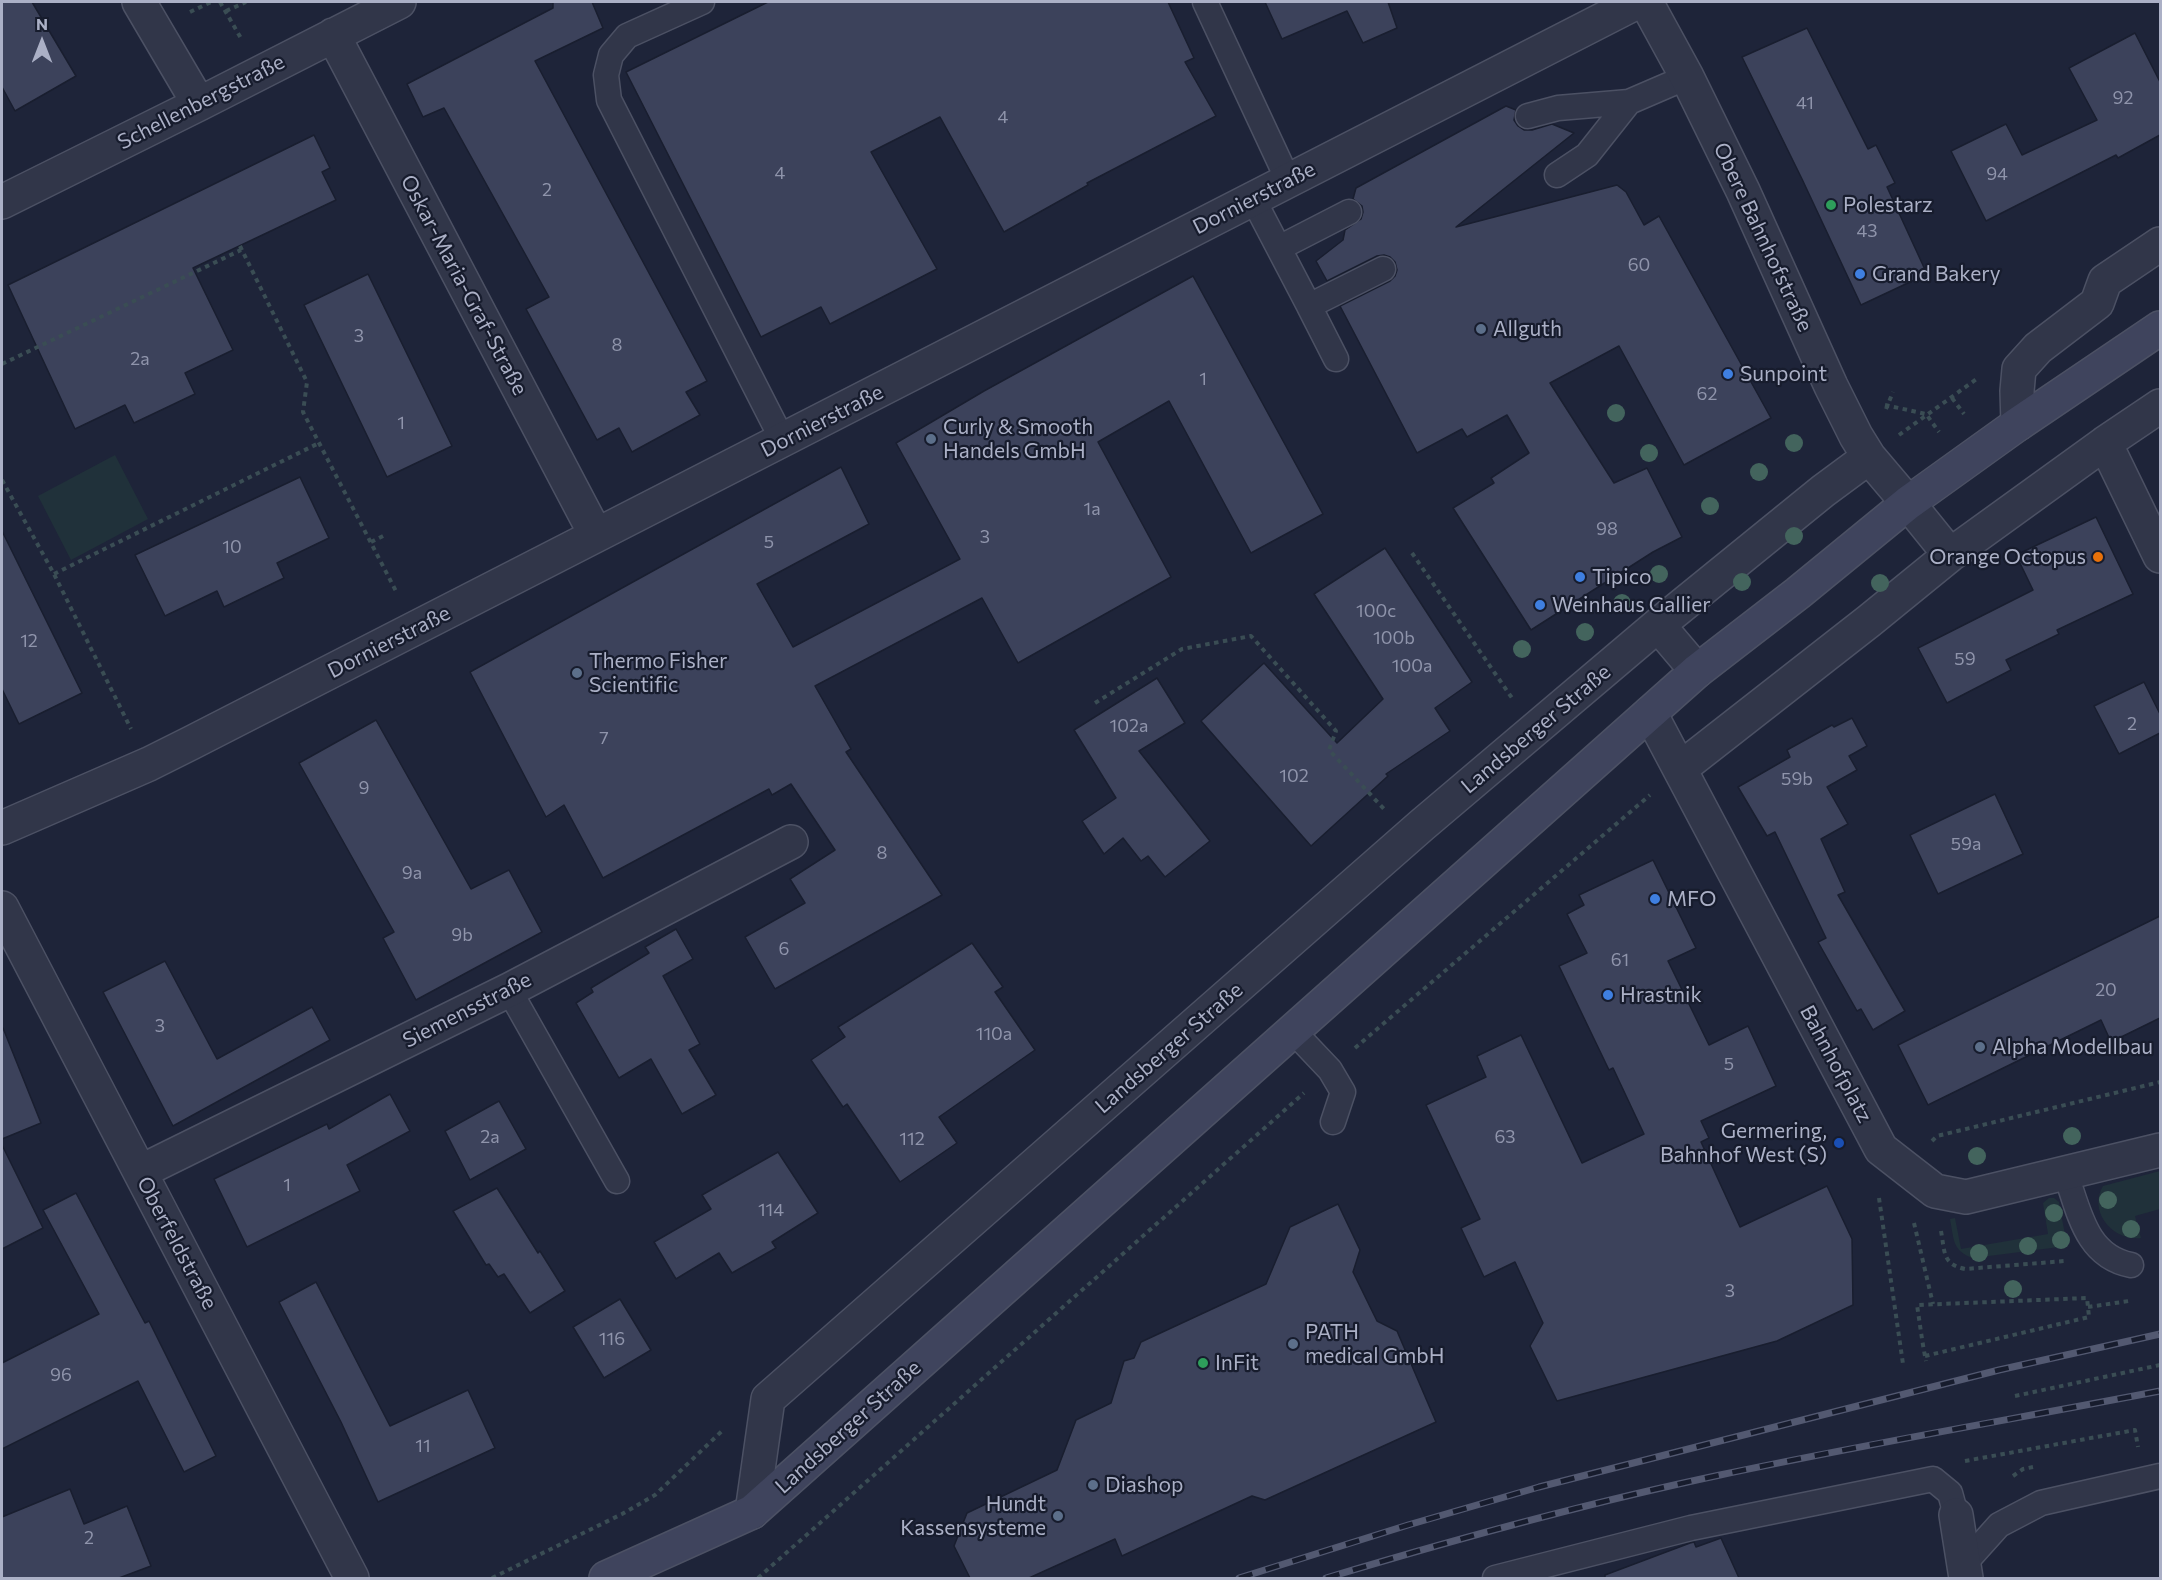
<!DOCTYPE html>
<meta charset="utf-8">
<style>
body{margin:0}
#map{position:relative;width:2162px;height:1580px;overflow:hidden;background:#1e2439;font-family:Commissioner,sans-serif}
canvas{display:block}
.frame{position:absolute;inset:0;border:3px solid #abb0c6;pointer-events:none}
.north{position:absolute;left:12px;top:12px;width:60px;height:60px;-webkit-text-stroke:4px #171c2d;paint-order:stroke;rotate:0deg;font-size:16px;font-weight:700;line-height:24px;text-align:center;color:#abb0c6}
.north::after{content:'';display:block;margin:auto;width:21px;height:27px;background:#abb0c6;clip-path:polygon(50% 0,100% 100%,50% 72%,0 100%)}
</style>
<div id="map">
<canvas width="2162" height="1580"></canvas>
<div class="frame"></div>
<div class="north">N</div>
</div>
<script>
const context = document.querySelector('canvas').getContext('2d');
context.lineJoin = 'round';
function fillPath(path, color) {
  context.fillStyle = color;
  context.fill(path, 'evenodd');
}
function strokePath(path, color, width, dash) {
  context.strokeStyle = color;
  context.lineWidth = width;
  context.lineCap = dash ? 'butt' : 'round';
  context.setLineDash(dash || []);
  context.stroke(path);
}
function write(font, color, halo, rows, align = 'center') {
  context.font = font + ' Commissioner,sans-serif';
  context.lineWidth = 4.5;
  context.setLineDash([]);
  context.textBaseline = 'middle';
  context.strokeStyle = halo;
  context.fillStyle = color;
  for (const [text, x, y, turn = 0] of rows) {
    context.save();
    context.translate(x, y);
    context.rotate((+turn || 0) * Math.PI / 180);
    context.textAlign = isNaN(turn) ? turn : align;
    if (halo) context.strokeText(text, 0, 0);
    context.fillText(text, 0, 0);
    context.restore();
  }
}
fillPath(new Path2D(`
 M115,455L148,519L71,560L38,496Z
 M2160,1171V1209L2135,1216L2141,1238C2112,1241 2088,1211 2103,1186Z
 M2049,1198H2054L2059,1202L2067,1246L1973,1258C1952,1251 1954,1239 1950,1219L1955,1218L1961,1249L2048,1234L2043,1203Z`), '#20313a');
const building = new Path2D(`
 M2,2H32L76,76L15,111L2,87Z
 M553,2H592L603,28L535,61L707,381L686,392L700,415L632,452L619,428L597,440L526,309L549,297L444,108L423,117L407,84L553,8Z
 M768,2H1168L1194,58L1185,62L1216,116L1087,183L1088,185L1004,232L940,117L871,152L937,269L830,324L821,307L761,337L626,72Z
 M1265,2H1388L1397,28L1363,43L1347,11L1282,39Z
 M1807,28L1868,149L1876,145L1895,183L1887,187L1927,274L1861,305L1802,179L1742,57Z
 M2135,33L2160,82V135L2118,158L2116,155L1986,221L1951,151L2006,124L2022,155L2097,120L2069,68Z
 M1506,106L1516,110L1514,120L1518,126L1524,130H1532L1552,124L1574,133L1456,227L1617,185L1626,192L1644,225L1659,216L1771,418L1684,465L1619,346L1550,383L1614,483L1647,468L1682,537L1653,552L1531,630L1453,508L1494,483L1491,478L1529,453L1507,415L1467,437L1462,429L1417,453L1340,306L1390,281L1395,276L1397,270L1395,262L1390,257L1384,255L1377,256L1327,281L1316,261L1343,240L1345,230L1361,219L1363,212L1362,206L1353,199L1356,188Z
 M314,135L330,168L322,172L336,200L193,268L233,350L185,373L195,394L134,423L125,405L75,429L8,285Z
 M368,274L452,446L387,477L304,305Z
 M1193,276L1323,514L1251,553L1169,401L1098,442L1171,577L1018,663L982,598L815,686L851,749L846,752L942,895L775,989L745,937L805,903L790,879L835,850L791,784L772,795L769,789L603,878L564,805L546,817L470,672L841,467L869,524L757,584L793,647L960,559L896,443L984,391Z
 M300,477L329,538L277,563L284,578L224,607L217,591L165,616L135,555Z
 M2096,517L2133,594L2057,630L2059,634L2006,660L2011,670L1947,703L1918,648L2033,590L2016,555Z
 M2,531L82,693L19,724L2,689Z
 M1385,548L1472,682L1435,708L1450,731L1386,774L1388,776L1311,846L1201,721L1264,663L1337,743L1383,699L1314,594Z
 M1157,678L1185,723L1139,751L1210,841L1165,877L1148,856L1141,861L1123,838L1104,854L1082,821L1116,798L1074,730Z
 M2144,682L2160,714V733L2119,754L2094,706Z
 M1852,718L1867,746L1849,756L1857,770L1827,787L1848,824L1821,839L1845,892L1838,895L1905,1011L1873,1030L1861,1009L1857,1011L1818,942L1826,938L1775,832L1767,836L1738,787L1790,757L1787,750L1832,725L1834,727Z
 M376,720L471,889L509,870L542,932L416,1000L383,938L394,932L299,763Z
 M1995,794L2023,854L1938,894L1910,835Z
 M1653,860L1696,948L1668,961L1709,1045L1748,1026L1776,1086L1701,1121L1709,1138L1701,1142L1740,1227L1827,1186L1852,1239L1853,1305L1777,1341L1557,1401L1530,1346L1543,1323L1515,1262L1484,1277L1461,1228L1480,1219L1426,1105L1486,1077L1477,1056L1521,1035L1582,1163L1644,1134L1613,1068L1609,1070L1559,966L1587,953L1567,914L1584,905L1579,895Z
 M2160,916V1018L2111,1042L2101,1020L1928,1105L1898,1045Z
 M676,929L693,959L663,976L700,1044L689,1050L716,1095L682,1114L651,1059L619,1078L576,1003L593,992L591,988L649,953L645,947Z
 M972,943L1003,987L995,992L1035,1050L939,1117L957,1143L900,1182L847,1104L843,1107L811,1060L845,1037L838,1027Z
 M165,961L217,1059L312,1007L330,1040L173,1126L103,992Z
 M3,1028L41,1123L2,1139V1028Z
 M390,1094L410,1131L347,1165L360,1191L247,1247L214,1179L327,1124L329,1129Z
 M499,1101L526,1149L470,1180L445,1131Z
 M2,1145L43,1228L2,1249Z
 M778,1152L818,1213L772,1242L776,1248L732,1273L719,1253L676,1279L654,1242L711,1209L702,1195Z
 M497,1188L538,1253L540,1251L565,1291L530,1313L504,1274L498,1277L489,1264L486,1265L453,1211Z
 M76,1193L145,1323L149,1321L216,1456L184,1472L138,1381L2,1449V1363L99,1314L43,1210Z
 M1338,1204L1360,1250L1353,1272L1377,1321L1397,1331L1436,1422L1265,1500L1252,1496L1122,1556L1115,1539L1029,1578H970L954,1546L967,1513L1057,1470L1076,1420L1111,1403L1124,1361L1134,1358L1141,1342L1266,1284L1290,1227Z
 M316,1282L390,1426L468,1390L495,1448L378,1502L341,1422L279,1302Z
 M620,1299L651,1350L604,1378L573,1327Z
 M70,1489L84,1524L127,1506L151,1566L119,1578H2V1517Z
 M1721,1538L1739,1578H1605V1575L1690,1543L1694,1542L1696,1547Z`);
fillPath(building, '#3c425b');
strokePath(building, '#191e2f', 1.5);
const lane = new Path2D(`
 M702,2L627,36L611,55L606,75L609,100L783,441
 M1205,2L1288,180
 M1528,116L1558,108L1629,102L1687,77
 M1557,175L1587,155L1629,102
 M1252,197L1309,306L1383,269
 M1279,248L1349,212
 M1309,306L1336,359
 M509,990L617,1181
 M1293,1031L1330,1070L1343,1092L1333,1122
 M2065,1172C2079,1210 2085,1256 2131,1265
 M1964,1564L1999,1525L2041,1503L2160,1476
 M1495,1578L1691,1528L1933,1479L1950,1493L1956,1515`);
const street = new Path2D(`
 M139,2L199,104
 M1646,2L1687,77L1743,191L1831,386L1856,436L1869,457L1908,503L1950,555
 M333,35L596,535
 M2,202L199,104L399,2
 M2018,424L2017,391L2019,369L2038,348L2097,303L2105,281L2160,244
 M2105,443L2160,556
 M1658,625L1697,671
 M1650,713L1881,1149L1935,1191L1966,1197L2160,1150
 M1681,768L1869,621L1950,555L2105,443L2160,406
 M2,828L149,764L191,743C674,497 1155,248 1637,2
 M2,908L352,1578
 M140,1172L509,990L791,842
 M752,1512L768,1399L1422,825L1658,625L1823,491L1869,457
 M1956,1515L1966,1578`);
const secondary = new Path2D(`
 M606,1578L752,1512L1697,671L1798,593L1908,503L2018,424L2160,328`);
strokePath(lane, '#4c5164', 27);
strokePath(street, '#4c5164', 36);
strokePath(secondary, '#4c5164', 36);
strokePath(new Path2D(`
 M220,2L242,40
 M226,11L246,2
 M190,12L211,2
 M240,246L307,382L303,412L397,593
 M2,364L241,250
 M1952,398L1964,414
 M1885,405L1926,414L1939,432
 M1886,409L1893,392
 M1899,435L1978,378
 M2,480L54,574L131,729
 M371,542L387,534
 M1412,553L1512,698
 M54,574L319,443
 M1095,703L1182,649L1251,636L1336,731L1329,750L1384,809
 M1355,1048L1650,795
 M1932,1141L1937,1136L2160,1082
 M1879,1198L1903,1364
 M1914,1223L1933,1304
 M1941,1231C1945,1252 1942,1264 1965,1269L2065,1261
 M2088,1307L2129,1301
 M1925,1356L2089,1317L2087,1298L1917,1305C1920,1324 1922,1342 1926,1361
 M2015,1396L2160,1365
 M1965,1461L2135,1430L2138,1447
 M2013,1476L2023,1469L2033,1467
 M492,1578L622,1514L655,1495L723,1430
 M758,1578L1304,1093`), '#3a4d54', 4, [4.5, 4.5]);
strokePath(lane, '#313649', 24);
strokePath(street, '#313649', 33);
strokePath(secondary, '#3f445d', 33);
const rail = new Path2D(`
 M1239,1578L1408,1525L1539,1487L1999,1370L2160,1334
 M1326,1578C1456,1539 1587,1503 1720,1475C1866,1444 2014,1419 2160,1391`);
strokePath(rail, '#535971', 7);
strokePath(rail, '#171c2d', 4.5, [14]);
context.fillStyle = '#43645d';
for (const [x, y] of [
 [1616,413],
 [1794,443],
 [1649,453],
 [1759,472],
 [1710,506],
 [1794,536],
 [1659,574],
 [1742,582],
 [1880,583],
 [1622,603],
 [1585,632],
 [1522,649],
 [2072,1136],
 [1977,1156],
 [2108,1200],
 [2054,1213],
 [2131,1229],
 [2061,1240],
 [2028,1246],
 [1979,1253],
 [2013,1289]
]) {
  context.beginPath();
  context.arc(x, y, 9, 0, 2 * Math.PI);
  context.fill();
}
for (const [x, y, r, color] of [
 [1831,205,6,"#2e9e5b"],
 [1860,274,6,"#3f7fe0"],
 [1481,329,6,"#5c6f8a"],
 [1728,374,6,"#3f7fe0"],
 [931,439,6,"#5c6f8a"],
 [2098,557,6,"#e8710a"],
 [1580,577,6,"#3f7fe0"],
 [1540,605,6,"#3f7fe0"],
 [577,673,6,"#5c6f8a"],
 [1655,899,6,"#3f7fe0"],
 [1608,995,6,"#3f7fe0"],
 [1980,1047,6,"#5c6f8a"],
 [1839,1143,6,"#1a4fb4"],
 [1293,1344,6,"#5c6f8a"],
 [1203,1363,6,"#2e9e5b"],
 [1093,1485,6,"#5c6f8a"],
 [1058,1516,6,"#5c6f8a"]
]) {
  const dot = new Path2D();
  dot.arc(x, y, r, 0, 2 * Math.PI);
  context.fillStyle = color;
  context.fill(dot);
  strokePath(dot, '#171c2d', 2);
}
write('18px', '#8f94ab', null, [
 ["92",2123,98],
 ["41",1805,103],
 ["4",1003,117],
 ["4",780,173],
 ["94",1997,174],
 ["2",547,190],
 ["43",1867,231],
 ["60",1639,265],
 ["3",359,336],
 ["8",617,345],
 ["2a",140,359],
 ["1",1203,379],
 ["62",1707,394],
 ["1",401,423],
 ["1a",1092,509],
 ["98",1607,529],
 ["3",985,537],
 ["5",769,542],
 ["10",232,547],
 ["100c",1376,611],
 ["100b",1394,638],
 ["12",29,641],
 ["59",1965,659],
 ["100a",1412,666],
 ["2",2132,724],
 ["102a",1129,726],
 ["7",604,738],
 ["102",1294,776],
 ["59b",1797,779],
 ["9",364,788],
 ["59a",1966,844],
 ["8",882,853],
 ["9a",412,873],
 ["9b",462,935],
 ["6",784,949],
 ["61",1620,960],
 ["20",2106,990],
 ["3",160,1026],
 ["110a",994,1034],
 ["5",1729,1064],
 ["2a",490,1137],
 ["63",1505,1137],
 ["112",912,1139],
 ["1",287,1185],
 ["114",771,1210],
 ["3",1730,1291],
 ["116",612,1339],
 ["96",61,1375],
 ["11",423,1446],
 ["2",89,1538]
]);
write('21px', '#abb0c6', '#171c2d', [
 ["Schellenbergstraße",201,102,-27],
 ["Dornierstraße",1254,198,-27],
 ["Obere Bahnhofstraße",1763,237,65],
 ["Oskar-Maria-Graf-Straße",464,285,62],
 ["Dornierstraße",822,421,-27],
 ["Dornierstraße",389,642,-27],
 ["Landsberger Straße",1536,729,-40],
 ["Siemensstraße",467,1010,-27],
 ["Landsberger Straße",1169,1048,-41],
 ["Bahnhofplatz",1836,1064,62],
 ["Oberfeldstraße",177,1243,62],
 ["Landsberger Straße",848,1427,-42]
]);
write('21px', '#abb0c6', '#171c2d', [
 ["Polestarz",1843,205],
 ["Grand Bakery",1872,274],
 ["Allguth",1493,329],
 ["Sunpoint",1740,374],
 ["Curly & Smooth",943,427],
 ["Handels GmbH",943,451],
 ["Orange Octopus",2086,557,"right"],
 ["Tipico",1592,577],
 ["Weinhaus Gallier",1552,605],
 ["Thermo Fisher",589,661],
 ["Scientific",589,685],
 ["MFO",1667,899],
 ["Hrastnik",1620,995],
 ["Alpha Modellbau",1992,1047],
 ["Germering,",1827,1131,"right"],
 ["Bahnhof West (S)",1827,1155,"right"],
 ["PATH",1305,1332],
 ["medical GmbH",1305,1356],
 ["InFit",1215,1363],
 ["Diashop",1105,1485],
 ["Hundt",1046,1504,"right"],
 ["Kassensysteme",1046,1528,"right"]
], 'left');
</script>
